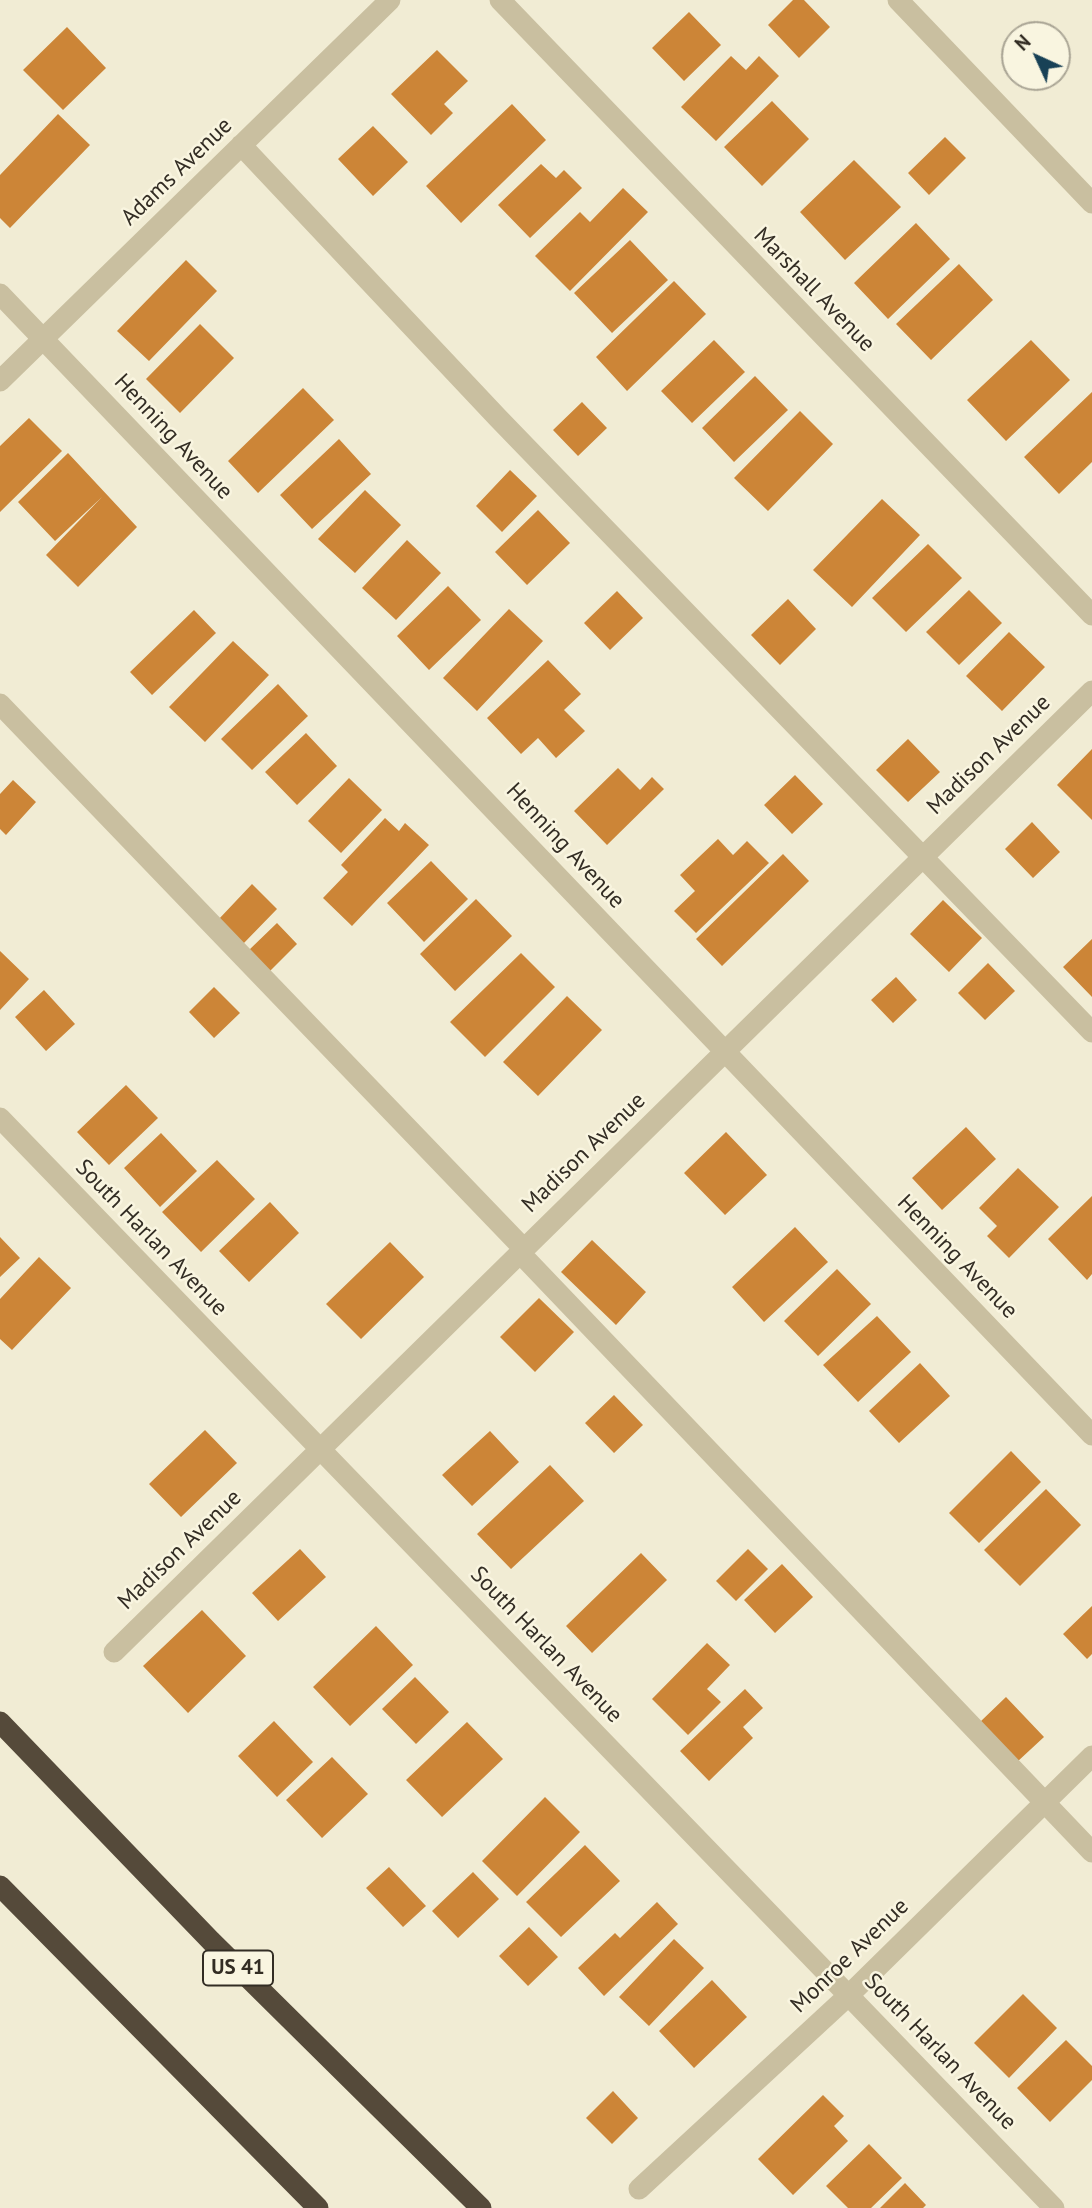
<!DOCTYPE html>
<style>
body{margin:0}
#map{position:relative;width:1092px;height:2208px;overflow:hidden;background:#f1ecd4;font-family:"PT Sans",sans-serif}
canvas{display:block}
.north{position:absolute;left:1001px;top:21px;width:70px;height:70px;box-sizing:border-box;background:#f9f5e0;border:2px solid #aaa595;border-radius:50%;rotate:315deg;font-size:19px;font-weight:700;line-height:28px;text-align:center;color:#332d24}
.north::after{content:'';display:block;margin:auto;width:24px;height:32px;background:#184156;clip-path:polygon(50% 0,100% 100%,50% 72%,0 100%)}
</style>
<div id="map">
<canvas width="1092" height="2208"></canvas>
<div class="north">N</div>
</div>
<script>
const context = document.querySelector('canvas').getContext('2d');
context.lineJoin = 'round';
function fillPath(path, color) {
  context.fillStyle = color;
  context.fill(path, 'evenodd');
}
function strokePath(path, color, width, dash) {
  context.strokeStyle = color;
  context.lineWidth = width;
  context.lineCap = dash ? 'butt' : 'round';
  context.setLineDash(dash || []);
  context.stroke(path);
}
function write(font, color, halo, rows, align = 'center') {
  context.font = font + ' "PT Sans",sans-serif';
  context.lineWidth = 5;
  context.setLineDash([]);
  context.textBaseline = 'middle';
  context.strokeStyle = halo;
  context.fillStyle = color;
  for (const [text, x, y, turn = 0] of rows) {
    context.save();
    context.translate(x, y);
    context.rotate((+turn || 0) * Math.PI / 180);
    context.textAlign = isNaN(turn) ? turn : align;
    if (halo) context.strokeText(text, 0, 0);
    context.fillText(text, 0, 0);
    context.restore();
  }
}
fillPath(new Path2D(`
 M793,0H804L830,27L799,58L768,25Z
 M689,12L721,45L684,81L652,48Z
 M67,27L106,68L63,110L23,70Z
 M437,50L468,81L444,104L453,113L431,135L391,94Z
 M731,56L746,70L759,56L779,76L716,141L681,107Z
 M772,101L809,139L762,186L724,147Z
 M512,104L546,140L461,223L426,186Z
 M58,114L90,145L10,228L0,218V175Z
 M373,126L408,162L373,196L338,159Z
 M945,137L966,158L929,195L908,173Z
 M854,160L901,207L845,260L800,212Z
 M541,164L556,178L564,170L582,188L530,238L498,205Z
 M623,188L648,212L570,291L535,256L580,212L590,222Z
 M916,223L950,259L888,319L854,283Z
 M630,240L668,280L612,333L574,293Z
 M186,260L217,291L149,361L117,331Z
 M959,264L993,300L931,360L896,324Z
 M674,281L706,314L627,391L596,357Z
 M200,324L234,358L180,413L146,379Z
 M714,340L745,372L692,423L661,391Z
 M1031,340L1070,380L1006,441L967,400Z
 M755,376L788,410L734,462L702,428Z
 M303,388L334,420L258,493L228,461Z
 M1092,392V462L1059,494L1024,457Z
 M582,402L607,428L578,456L553,430Z
 M800,411L833,444L768,511L734,478Z
 M29,418L62,451L0,512V446Z
 M339,439L371,474L312,529L280,495Z
 M68,453L137,527L78,587L46,555L102,497L55,541L18,502Z
 M510,470L537,496L502,532L476,506Z
 M365,490L401,525L355,573L318,539Z
 M882,499L920,535L852,607L813,570Z
 M538,510L570,543L527,585L495,552Z
 M407,540L441,573L396,620L362,588Z
 M928,544L962,578L906,632L872,598Z
 M448,586L481,620L429,670L397,636Z
 M969,590L1002,623L959,665L926,632Z
 M617,591L643,618L610,650L584,623Z
 M788,599L816,629L780,665L751,635Z
 M509,609L543,641L477,711L443,678Z
 M194,610L216,633L152,695L130,672Z
 M1009,632L1045,667L1002,711L966,676Z
 M233,641L269,675L205,742L169,707Z
 M548,660L581,694L564,710L585,731L556,758L538,738L521,754L487,718Z
 M278,684L308,716L252,770L221,739Z
 M306,733L337,766L297,805L265,772Z
 M908,739L940,772L908,802L876,770Z
 M1092,749V820L1057,785Z
 M618,768L640,790L652,777L664,789L607,845L574,811Z
 M795,775L823,804L792,834L764,805Z
 M349,778L382,810L341,853L308,821Z
 M13,780L36,802L6,835L0,829V794Z
 M385,818L399,831L405,823L429,845L352,926L323,898L348,872L341,865Z
 M1032,822L1060,852L1033,878L1005,849Z
 M718,839L733,855L747,841L769,863L696,933L674,911L695,891L680,875Z
 M783,854L809,881L722,966L696,939Z
 M431,861L468,899L424,942L387,903Z
 M252,884L277,909L243,944L218,920Z
 M476,899L512,936L455,991L420,954Z
 M943,900L982,938L949,972L910,934Z
 M277,923L297,944L270,971L249,950Z
 M1092,939V997L1063,967Z
 M0,951L29,979L0,1010Z
 M521,953L555,987L485,1057L450,1022Z
 M988,963L1015,991L985,1020L958,993Z
 M896,977L917,1000L893,1023L871,1000Z
 M214,987L240,1013L214,1038L189,1012Z
 M44,990L75,1024L46,1051L15,1017Z
 M567,996L602,1030L538,1096L503,1062Z
 M126,1085L158,1118L109,1165L77,1132Z
 M966,1127L996,1159L942,1210L912,1178Z
 M726,1132L767,1175L725,1215L684,1173Z
 M161,1133L197,1171L160,1207L124,1168Z
 M217,1160L255,1199L201,1252L162,1212Z
 M1018,1168L1059,1207L1009,1258L987,1236L997,1226L979,1208Z
 M1092,1196V1274L1087,1280L1048,1239Z
 M270,1202L299,1233L249,1282L219,1251Z
 M795,1227L828,1262L764,1322L732,1287Z
 M0,1237L20,1258L0,1277Z
 M592,1240L646,1292L616,1325L561,1272Z
 M390,1242L424,1277L361,1339L326,1304Z
 M39,1257L71,1288L12,1350L0,1339V1299Z
 M837,1269L871,1304L818,1356L784,1321Z
 M539,1298L574,1332L535,1372L500,1337Z
 M877,1316L911,1352L858,1402L823,1365Z
 M920,1363L950,1396L899,1443L869,1411Z
 M614,1395L643,1425L614,1453L585,1423Z
 M205,1430L237,1463L181,1517L149,1484Z
 M490,1431L519,1462L472,1506L442,1475Z
 M1011,1451L1041,1482L979,1543L949,1513Z
 M550,1465L584,1501L511,1569L477,1534Z
 M1046,1489L1081,1525L1020,1586L984,1550Z
 M300,1549L326,1577L278,1621L252,1593Z
 M748,1549L768,1569L736,1601L716,1581Z
 M641,1553L667,1580L592,1653L566,1626Z
 M782,1564L813,1597L775,1633L744,1600Z
 M1092,1606V1654L1087,1659L1063,1634Z
 M202,1610L246,1656L188,1713L143,1666Z
 M376,1626L413,1665L350,1726L313,1687Z
 M707,1643L730,1665L707,1689L721,1702L688,1735L652,1699Z
 M415,1677L449,1712L416,1744L382,1709Z
 M745,1689L763,1708L743,1727L753,1738L709,1781L680,1751Z
 M1006,1697L1044,1737L1017,1762L980,1722Z
 M274,1721L313,1762L277,1797L238,1756Z
 M467,1722L503,1759L442,1817L406,1780Z
 M332,1757L368,1794L322,1838L286,1800Z
 M545,1797L580,1832L517,1896L482,1861Z
 M585,1845L620,1881L561,1937L526,1902Z
 M389,1867L426,1906L403,1927L366,1888Z
 M473,1872L499,1899L458,1938L432,1911Z
 M657,1902L678,1924L604,1996L578,1968L615,1933L620,1938Z
 M529,1927L558,1957L528,1986L499,1956Z
 M674,1939L704,1968L649,2026L619,1997Z
 M712,1980L747,2017L694,2068L659,2031Z
 M1023,1994L1057,2028L1009,2078L974,2043Z
 M1066,2040L1092,2066V2080L1050,2122L1017,2088Z
 M613,2091L638,2118L612,2144L586,2118Z
 M823,2095L844,2116L834,2126L848,2141L793,2195L758,2159Z
 M869,2144L902,2178L871,2208H848L826,2186Z
 M905,2183L926,2205L923,2208H880Z`), '#cc8537');
strokePath(new Path2D(`
 M500,0L1092,615
 M898,0L1092,203
 M241,145L498,418L1092,1032
 M0,294L1092,1435
 M0,381L390,0
 M0,704L524,1249
 M0,1118L1054,2208
 M520,1253L1092,1852
 M114,1652L1092,691
 M639,2189L849,1995L1092,1756`), '#c9bfa0', 21);
strokePath(new Path2D(`
 M0,1722L211,1941L481,2208
 M0,1886L318,2208`), '#554a3a', 21);
for (const [x, y, w] of [
 [238,1968,70]
]) {
  const box = new Path2D();
  box.roundRect(x - w / 2, y - 17.5, w, 35, 5);
  context.fillStyle = '#f9f5e0';
  context.fill(box);
  strokePath(box, '#332d24', 2);
}
write('bold 21px', '#332d24', null, [
 ["US 41",238,1968]
]);
write('23px', '#332d24', '#f9f5e0', [
 ["Adams Avenue",177,172,-44],
 ["Marshall Avenue",814,290,46],
 ["Henning Avenue",173,437,47],
 ["Madison Avenue",989,755,-44],
 ["Henning Avenue",565,846,47],
 ["Madison Avenue",584,1153,-44],
 ["South Harlan Avenue",151,1238,46],
 ["Henning Avenue",957,1257,46],
 ["Madison Avenue",180,1550,-44],
 ["South Harlan Avenue",546,1645,46],
 ["Monroe Avenue",850,1956,-44],
 ["South Harlan Avenue",940,2052,46]
]);
</script>
